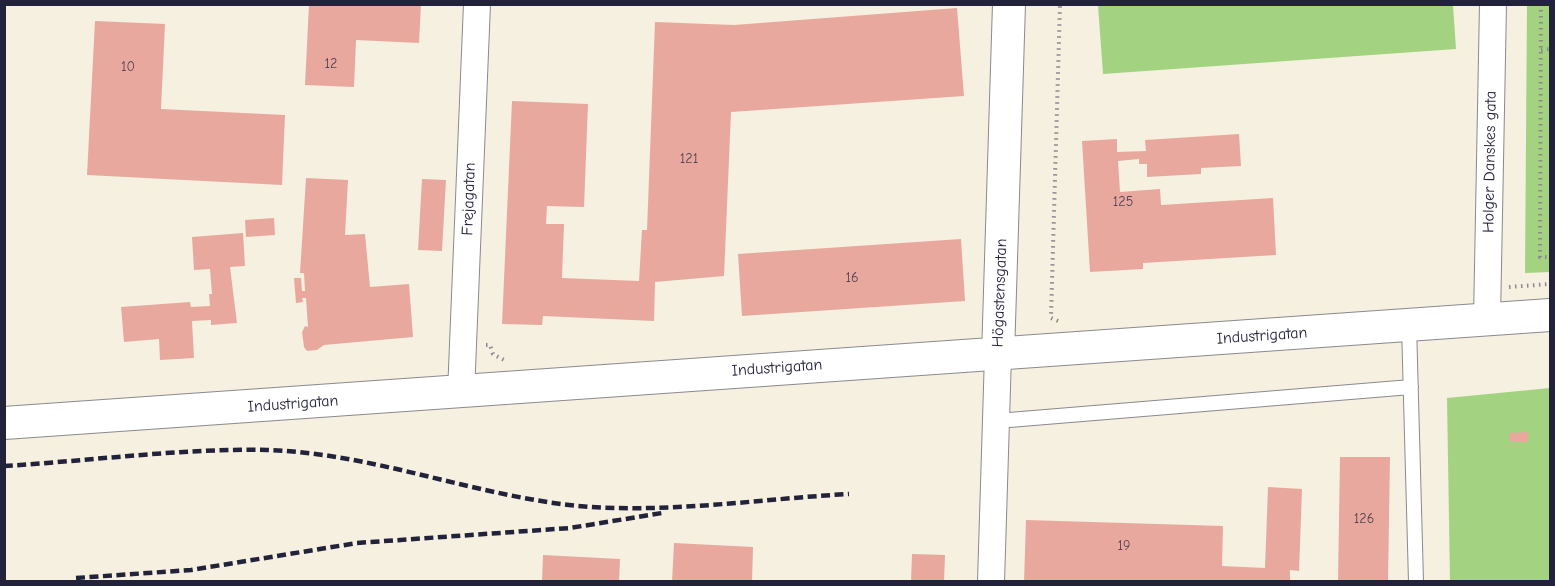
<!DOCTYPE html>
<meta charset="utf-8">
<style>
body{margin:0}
#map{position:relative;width:1555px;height:586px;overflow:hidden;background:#f5f0e0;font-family:"Comic Neue",sans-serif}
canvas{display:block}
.frame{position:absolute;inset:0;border:6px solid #22223b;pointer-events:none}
</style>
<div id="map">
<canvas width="1555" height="586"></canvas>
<div class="frame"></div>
</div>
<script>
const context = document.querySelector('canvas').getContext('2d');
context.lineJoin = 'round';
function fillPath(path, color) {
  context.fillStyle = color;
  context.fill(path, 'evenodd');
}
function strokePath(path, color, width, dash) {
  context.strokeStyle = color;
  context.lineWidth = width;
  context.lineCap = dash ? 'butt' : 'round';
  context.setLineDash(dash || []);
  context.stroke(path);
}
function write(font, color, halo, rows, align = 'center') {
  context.font = font + ' "Comic Neue",sans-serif';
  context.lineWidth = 6;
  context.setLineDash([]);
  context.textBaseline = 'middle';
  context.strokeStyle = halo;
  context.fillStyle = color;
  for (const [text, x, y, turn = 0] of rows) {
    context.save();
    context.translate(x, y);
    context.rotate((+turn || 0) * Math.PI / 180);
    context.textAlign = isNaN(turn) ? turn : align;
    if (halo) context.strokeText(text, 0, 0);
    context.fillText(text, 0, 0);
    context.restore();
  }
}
fillPath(new Path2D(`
 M1098,5H1453L1456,49L1103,74Z
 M1527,5H1550V272L1525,273Z
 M1550,388V581H1450L1447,398Z`), '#a3d381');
fillPath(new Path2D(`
 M309,4H421L419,43L356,40L354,87L305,85Z
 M957,8L964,96L731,112L724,276L655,282L654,321L543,316L542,325L502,324L512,101L588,104L584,207L547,206L546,224H564L562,278L639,281L642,230H647L655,22L734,25Z
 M95,21L165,24L161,109L285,115L282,185L87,175Z
 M1239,134L1241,166L1201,168V174L1147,177V164H1139V159L1118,161L1120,192L1160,189L1161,205L1273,198L1276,255L1143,263V269L1090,272L1082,141L1117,139V152L1146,151L1145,140Z
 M306,178L348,180L345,235L365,234L370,287L409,284L413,337L324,345L317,350L307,351L304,347L302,332L305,326L308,327L306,298H302L303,302L296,303L294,278H301L302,291H305L304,273H300Z
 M422,179L446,180L442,251L418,250Z
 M274,218L275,235L246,237L245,220Z
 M243,233L245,266L230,267L237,323L211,325V320L192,321L194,358L160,360L159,339L124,342L121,307L190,302L191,307L210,306L209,294H212L210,269L194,270L192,237Z
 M961,239L965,301L742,316L738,254Z
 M1528,432V442H1510L1509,433Z
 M1340,457H1390L1388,582H1338Z
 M1268,487L1302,489L1299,571L1290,570V582H1024L1026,520L1223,526L1222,566L1265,568Z
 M674,543L753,547L752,582H672Z
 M912,554L945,555L944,582H911Z
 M543,555L620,559L619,582H542Z`), '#e9a89e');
const service = new Path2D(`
 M1409,325L1416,582
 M997,421L1411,387`);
const minor = new Path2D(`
 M1487,319L1493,4
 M461,393L477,4
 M991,582L998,355`);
const tertiary = new Path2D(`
 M998,355L1009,4
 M4,423L1550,315`);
strokePath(service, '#8c898e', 16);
strokePath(minor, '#8c898e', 28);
strokePath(tertiary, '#8c898e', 34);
strokePath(new Path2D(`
 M1541,4L1540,257H1550
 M1541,50L1550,49
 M1509,287L1550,284
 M1058,321L1051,318L1060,4
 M486,345H490L493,354L504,360`), '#8c898e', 4, [1.5, 4.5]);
strokePath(service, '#fff', 14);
strokePath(minor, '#fff', 26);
strokePath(tertiary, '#fff', 32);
strokePath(new Path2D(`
 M4,466C89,461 183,448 267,450C370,453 467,493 569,505C661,515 757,499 849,494
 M76,578L191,570L357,543L570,528L662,513`), '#22223b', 4.5, [9, 4.5]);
write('14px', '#544454', null, [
 ["12",331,64],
 ["10",128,67],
 ["121",689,159],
 ["125",1123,202],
 ["16",852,278],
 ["126",1364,519],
 ["19",1124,546]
]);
write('16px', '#22223b', '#fff', [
 ["Holger Danskes gata",1490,162,-89],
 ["Frejagatan",469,199,-88],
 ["Högastensgatan",1000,293,-88],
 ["Industrigatan",1262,336,-4],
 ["Industrigatan",777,368,-4],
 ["Industrigatan",293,404,-4]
]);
</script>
